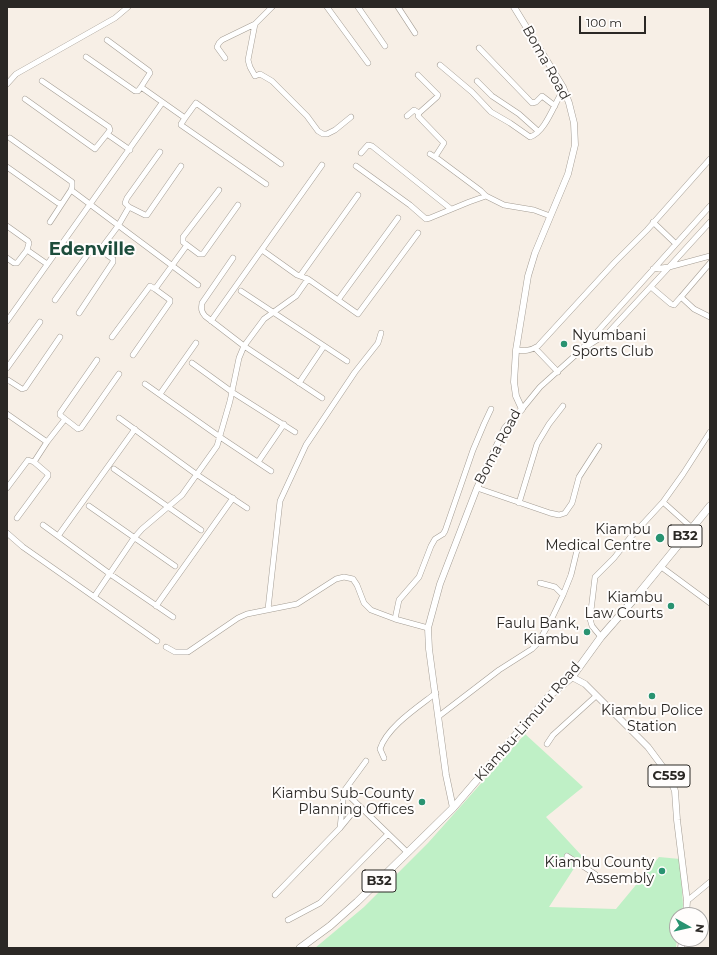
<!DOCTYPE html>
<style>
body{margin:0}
#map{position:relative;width:717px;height:955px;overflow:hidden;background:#f7efe6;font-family:Montserrat,sans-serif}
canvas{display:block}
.frame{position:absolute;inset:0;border:8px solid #2b2825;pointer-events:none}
.north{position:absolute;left:669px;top:907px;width:40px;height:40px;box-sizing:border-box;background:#fffdfc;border:1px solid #aaa8a6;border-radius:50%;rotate:98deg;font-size:11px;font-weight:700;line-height:16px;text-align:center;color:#2b2825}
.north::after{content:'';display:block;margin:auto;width:14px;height:18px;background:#299371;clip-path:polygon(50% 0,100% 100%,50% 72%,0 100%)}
.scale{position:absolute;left:579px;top:16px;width:67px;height:18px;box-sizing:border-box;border:2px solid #2b2825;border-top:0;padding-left:5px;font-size:12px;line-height:14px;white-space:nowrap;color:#2b2825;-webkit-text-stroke:3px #fffdfc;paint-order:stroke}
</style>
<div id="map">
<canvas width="717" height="955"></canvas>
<div class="frame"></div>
<div class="north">N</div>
<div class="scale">100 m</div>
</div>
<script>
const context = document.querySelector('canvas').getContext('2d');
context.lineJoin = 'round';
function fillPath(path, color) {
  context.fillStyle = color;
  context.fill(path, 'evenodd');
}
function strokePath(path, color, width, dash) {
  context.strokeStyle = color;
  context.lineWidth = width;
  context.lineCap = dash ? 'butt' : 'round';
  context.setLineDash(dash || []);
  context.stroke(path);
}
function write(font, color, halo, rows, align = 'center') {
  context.font = font + ' Montserrat,sans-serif';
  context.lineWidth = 4;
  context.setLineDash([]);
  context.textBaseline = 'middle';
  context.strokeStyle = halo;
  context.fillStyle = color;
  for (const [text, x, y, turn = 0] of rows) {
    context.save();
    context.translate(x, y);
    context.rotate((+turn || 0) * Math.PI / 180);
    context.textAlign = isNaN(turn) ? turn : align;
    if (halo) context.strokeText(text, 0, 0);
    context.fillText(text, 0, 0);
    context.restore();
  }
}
fillPath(new Path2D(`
 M525,734L583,787L546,817L582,856L549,907L616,909L659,857L680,859L683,905L682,915H677V939L676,948H315L364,907L428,843Z`), '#bff0c6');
const minor = new Path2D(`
 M327,7L368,63
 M358,7L385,46
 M398,7L415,33
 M255,24L248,60L250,67L255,76L260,74L272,81L307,116L318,131L323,134H327L335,130L351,117
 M107,40L149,71L150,73L141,87L185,118L196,103L281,164
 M479,48L532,103L536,102L542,96L555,106
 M86,57L135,91H138L141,87
 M225,58L217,47L219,43L222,40L255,24L272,7
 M440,65L472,92L491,112L510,123L530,137C546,132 554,103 564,89
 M418,75L438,95L437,97L419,113L418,116L444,143L435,157
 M42,81L109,127L110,130L107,134
 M477,81L492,96L519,114L538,131
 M7,84L16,74L115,18L128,7
 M25,99L95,149L107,134L130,150
 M407,116L414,110L419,113
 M185,118L181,124V125L266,184
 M10,138L72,182V187L71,190L50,222
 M361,153L368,145L372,146L451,209
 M430,154L438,159L481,191L486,196
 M356,166L410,205L426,219L430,218L469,202L486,196L504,205L534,210L550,216
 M7,167L58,203L61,204
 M71,190L198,285
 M129,207L145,215H147L181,166
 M653,222L676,244
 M7,226L28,241L29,243L27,250
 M187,245L183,242V237L219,190
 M262,250L297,275L308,279L358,314L418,233
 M7,258L14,263H17L27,250L47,264
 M233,258L202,303C201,309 201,311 205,316L244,346L322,398
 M710,263L681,297L694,309L710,317
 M653,269L669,267L710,222
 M300,276L358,195
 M651,287L671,304L674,305L681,297
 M241,291L347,361
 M55,300L93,247H95L100,250
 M338,300L398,218
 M79,313L113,262V259L100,250L118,226L129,207L125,203L127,198L160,152
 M7,321L162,103
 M211,321L322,165
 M112,337L150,286L155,289
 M586,347L608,333L669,267L710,256
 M535,348L558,372
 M516,350C525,351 530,351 538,346L615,262L647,230L710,159
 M133,355L170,302V300L155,289L187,245L199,254H203L238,205
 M97,360L60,413V415L78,429L81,428L119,374
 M192,363L232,392L295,432
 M7,368L40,322
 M7,381L8,380L22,389L25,388L60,337
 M299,383L324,346
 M145,384L220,437L271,471
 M160,394L196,343
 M522,409L540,387L580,351L710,206
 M7,414L47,442
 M119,418L196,474L247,508
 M34,462L47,442L65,419
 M258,462L284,424
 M114,469L201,530
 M7,488L28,460L34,462L48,474V476L17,518
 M477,488L550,513L559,515L565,513L572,503L579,477L599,446
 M663,502L692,528
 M519,503L537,444L549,424L563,406
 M89,506L175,566
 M43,525L110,574L173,617
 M7,533L23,547L157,641
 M58,536L135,429
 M660,566L710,603
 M540,583L555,587L563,595
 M94,597L134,538L142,529L182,495L217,446L230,401L239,358L244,346L264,319L296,296L308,279
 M156,606L233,498
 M268,609L280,501L306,445L355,372L378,343L381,333
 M395,619L399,600L419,577L431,546L435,539L443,534L445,531L473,450L484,424L491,409
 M601,637L592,626L590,619L595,577L614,558L629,539L663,502L683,474L710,432
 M166,647L175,652H188L238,618L247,614L297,604L336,579L344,577L353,579L357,585L364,603L371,610L395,619L428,628
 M439,716L499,670L532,649L538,643L552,618L563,595L571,575L579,542
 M547,744L553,735L596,696
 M384,758L380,749C387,727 418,707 436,693
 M366,761L344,791L408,853
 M340,828L344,791
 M567,856L595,874
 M275,895L340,828L358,806
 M687,901L710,882
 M288,920L320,903L388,834`);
const major = new Path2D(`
 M572,677L585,684L648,747L668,774L675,791L677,820L687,901L686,915
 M453,808L446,775L429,649L428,628L440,584L477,488L505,428L522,409L516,396L514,382L516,350L528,276L535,253L568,174L575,145L574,123L569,103L563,87L514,7
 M681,948L682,939`);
const highway = new Path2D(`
 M300,948L330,926L357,902L453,808L550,695L572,677L601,637L635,598L710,506`);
strokePath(minor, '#a49d94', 6);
strokePath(major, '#a49d94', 7);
strokePath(highway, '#a49d94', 8);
strokePath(minor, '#fff', 5);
strokePath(major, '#fff', 6);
strokePath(highway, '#fff', 7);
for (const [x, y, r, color] of [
 [564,344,4,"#299371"],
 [660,538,5,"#299371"],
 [671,606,4,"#299371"],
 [587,632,4,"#299371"],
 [652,696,4,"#299371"],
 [422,802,4,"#299371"],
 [662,871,4,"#299371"]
]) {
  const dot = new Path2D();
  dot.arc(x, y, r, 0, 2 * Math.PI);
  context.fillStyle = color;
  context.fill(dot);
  strokePath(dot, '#fffdfc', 1.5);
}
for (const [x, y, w] of [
 [685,536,34],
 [669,776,42],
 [379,881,34]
]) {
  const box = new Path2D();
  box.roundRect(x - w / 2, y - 11, w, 22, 3);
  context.fillStyle = '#fffdfc';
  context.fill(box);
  strokePath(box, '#2b2825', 1);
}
write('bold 13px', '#2b2825', null, [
 ["B32",685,536],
 ["C559",669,776],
 ["B32",379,881]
]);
write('14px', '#2b2825', '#fffdfc', [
 ["Boma Road",546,63,61],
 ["Boma Road",498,447,-62],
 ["Kiambu-Limuru Road",528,722,-49]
]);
write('14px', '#2b2825', '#fffdfc', [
 ["Nyumbani",572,336,"left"],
 ["Sports Club",572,352,"left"],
 ["Kiambu",651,530],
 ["Medical Centre",651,546],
 ["Kiambu",663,598],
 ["Law Courts",663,614],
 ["Faulu Bank,",579,624],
 ["Kiambu",579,640],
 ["Kiambu Police",652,711,"center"],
 ["Station",652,727,"center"],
 ["Kiambu Sub-County",414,794],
 ["Planning Offices",414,810],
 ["Kiambu County",654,863],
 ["Assembly",654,879]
], 'right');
write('bold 18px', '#1d4d3c', '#fffdfc', [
 ["Edenville",92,250]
]);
</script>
